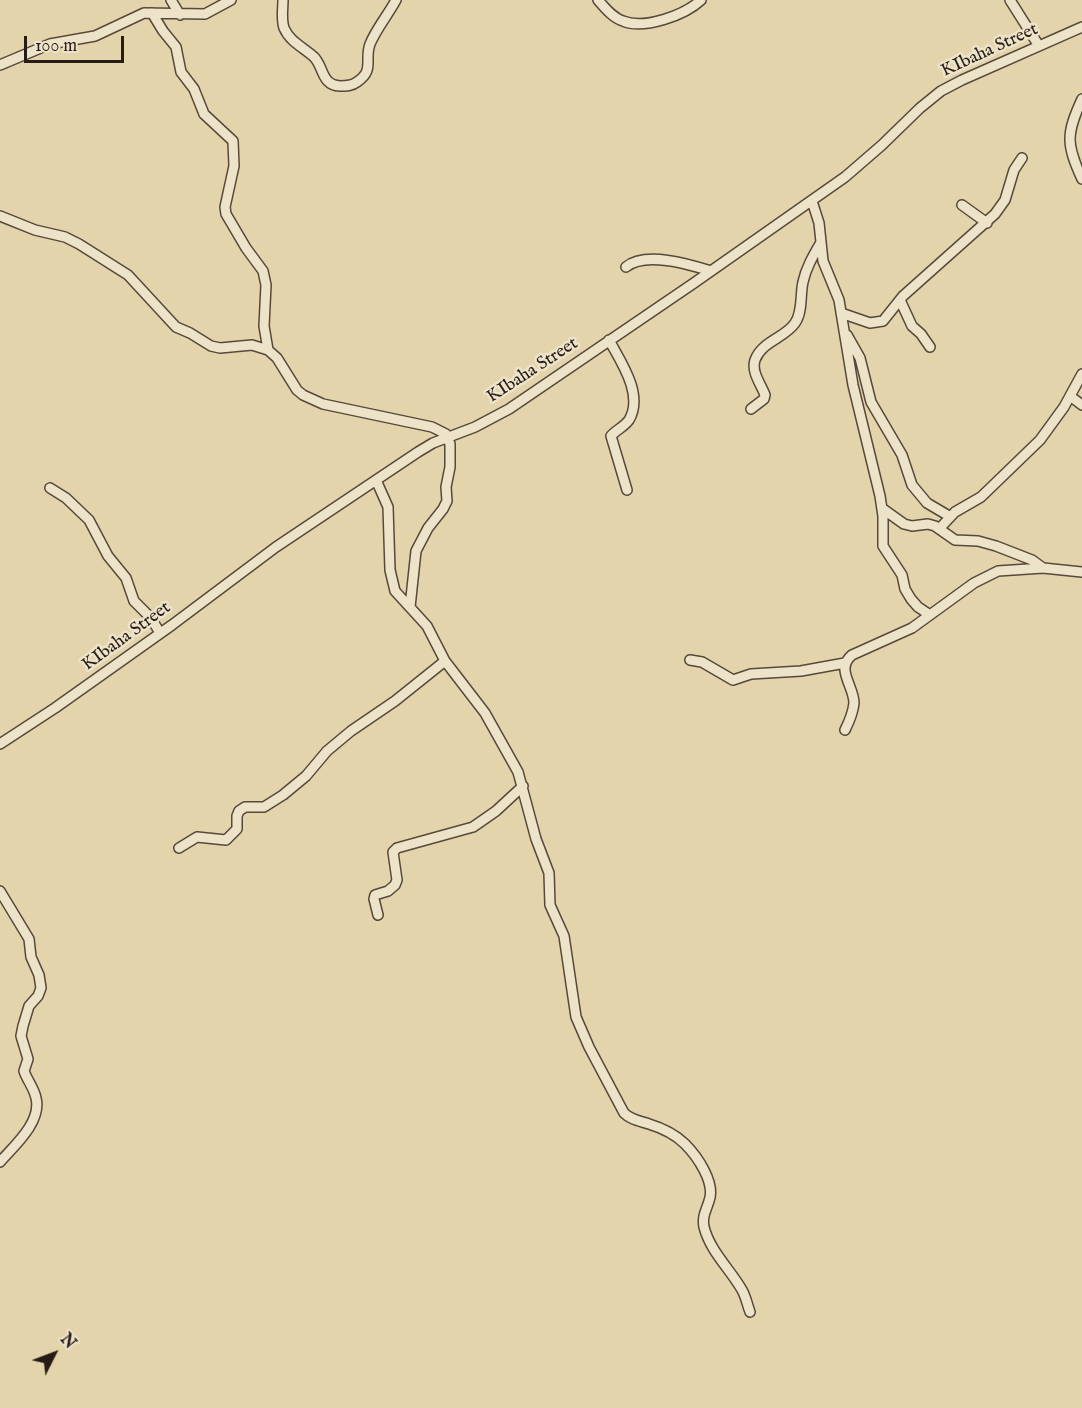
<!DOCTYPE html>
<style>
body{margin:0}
#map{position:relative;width:1082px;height:1408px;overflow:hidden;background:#e4d4ac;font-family:"IM FELL English",serif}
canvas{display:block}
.north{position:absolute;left:24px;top:1324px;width:60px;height:60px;-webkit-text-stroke:4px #ede3c9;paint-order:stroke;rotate:48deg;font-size:16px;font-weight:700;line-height:24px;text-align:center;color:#261b16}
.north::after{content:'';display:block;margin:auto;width:21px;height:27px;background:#261b16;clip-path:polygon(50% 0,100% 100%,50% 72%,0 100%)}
.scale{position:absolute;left:24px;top:36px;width:100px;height:27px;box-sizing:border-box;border:3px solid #261b16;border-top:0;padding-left:8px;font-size:18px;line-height:21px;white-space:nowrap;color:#261b16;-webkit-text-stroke:4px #ede3c9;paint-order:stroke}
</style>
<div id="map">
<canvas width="1082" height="1408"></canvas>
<div class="north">N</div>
<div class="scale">100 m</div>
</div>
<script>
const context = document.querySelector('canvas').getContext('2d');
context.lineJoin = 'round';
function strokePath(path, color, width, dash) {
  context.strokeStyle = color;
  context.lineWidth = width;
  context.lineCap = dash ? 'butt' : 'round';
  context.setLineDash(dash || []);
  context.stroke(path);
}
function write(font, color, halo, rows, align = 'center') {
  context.font = font + ' "IM FELL English",serif';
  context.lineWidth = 5;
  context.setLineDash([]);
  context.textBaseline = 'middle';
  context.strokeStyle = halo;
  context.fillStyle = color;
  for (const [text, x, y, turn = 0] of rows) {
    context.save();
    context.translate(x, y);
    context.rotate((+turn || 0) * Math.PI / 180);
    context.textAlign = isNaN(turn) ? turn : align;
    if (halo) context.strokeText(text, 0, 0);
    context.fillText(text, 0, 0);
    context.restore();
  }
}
const minor = new Path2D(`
 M171,0L180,15
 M283,0C283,9 281,19 284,28C290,42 303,47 314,57C324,67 321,85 340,86C346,86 352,86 357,82C375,70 364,60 370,44C376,29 388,15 396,0
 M598,0C605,8 613,18 623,21C644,30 685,15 701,0
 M1010,0L1039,46
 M152,13L163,31L176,47L181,72L194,89L204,114L233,141L234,166L225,207L226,214L246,248L263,271L266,285L264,326L268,350
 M0,65L50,44L95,36L144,13L205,14L231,0
 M1082,99C1066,134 1066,144 1082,179
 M812,201L819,223L823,261L839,300L853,385L880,496L883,516V546L902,575L905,589L911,599L918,607L930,615
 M962,205L987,223
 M0,216L35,230L65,237L79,244L128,275L176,327L190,333L211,346L220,348L252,345L268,350L277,358L297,390L303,395L323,404L432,427L446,434L450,444V467L446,487L447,501L443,509L428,528L416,551L410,607
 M626,267C645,251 689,264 711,271
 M900,300L912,326L921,334L930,347
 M841,313L870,323L883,321L903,296L995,214L1005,200L1014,170L1022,158
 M847,335L860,358L871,402L902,455L912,485L927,503L949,516
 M609,340C621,362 644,395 629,420C624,427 616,430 611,436L627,490
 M1070,396L1082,405
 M751,409L764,399L765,395C761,384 751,372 755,360C762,341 785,338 795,323C803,312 800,294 803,282C806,268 813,256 820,244
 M376,480L388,507L390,570L395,591L427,626L445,661L485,713L518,772L536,839L549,873L550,905L564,936L576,1017L589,1047L624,1113C631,1120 640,1121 649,1124C662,1128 675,1134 685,1144C697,1156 716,1183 709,1201C706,1211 702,1216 704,1227C710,1251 730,1269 742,1290C746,1297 747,1304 750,1312
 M50,488L66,498L89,520L108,556L126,578L134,601L151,618L160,633
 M883,509L904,524L912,526L928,524L935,526L955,540L978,541L996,546L1032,560L1043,568
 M939,529L955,512L981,497L1040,440L1064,407L1082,374
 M690,660L702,662L733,680L751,674L801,671L845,663
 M845,730C849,722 853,713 854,703C854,686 835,669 852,655L912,628L974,583L998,571L1043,568L1082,572
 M0,744L55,708L172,625L276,547L418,452L433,443L475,427L509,409L694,283L845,177L882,145L920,108L941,91L962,80L1082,27
 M179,848L197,837L226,840L237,829V816L239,811L245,807H264L283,795L306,776L327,751L351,731L395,701L445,661
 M0,891L29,939L31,957L39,975L41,988L38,996L29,1006L23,1026L21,1036L28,1059L24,1071C27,1080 34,1088 36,1098C42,1122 14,1146 0,1162
 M378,915L374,899L375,895L388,891L395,885L397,880L393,852L397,848L473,827L496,811L523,786`);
strokePath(minor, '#56493c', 12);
strokePath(minor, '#ede3c9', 9);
write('18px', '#261b16', '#ede3c9', [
 ["KIbaha Street",990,51,-25],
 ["KIbaha Street",533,371,-33],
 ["KIbaha Street",127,637,-36]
]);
</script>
